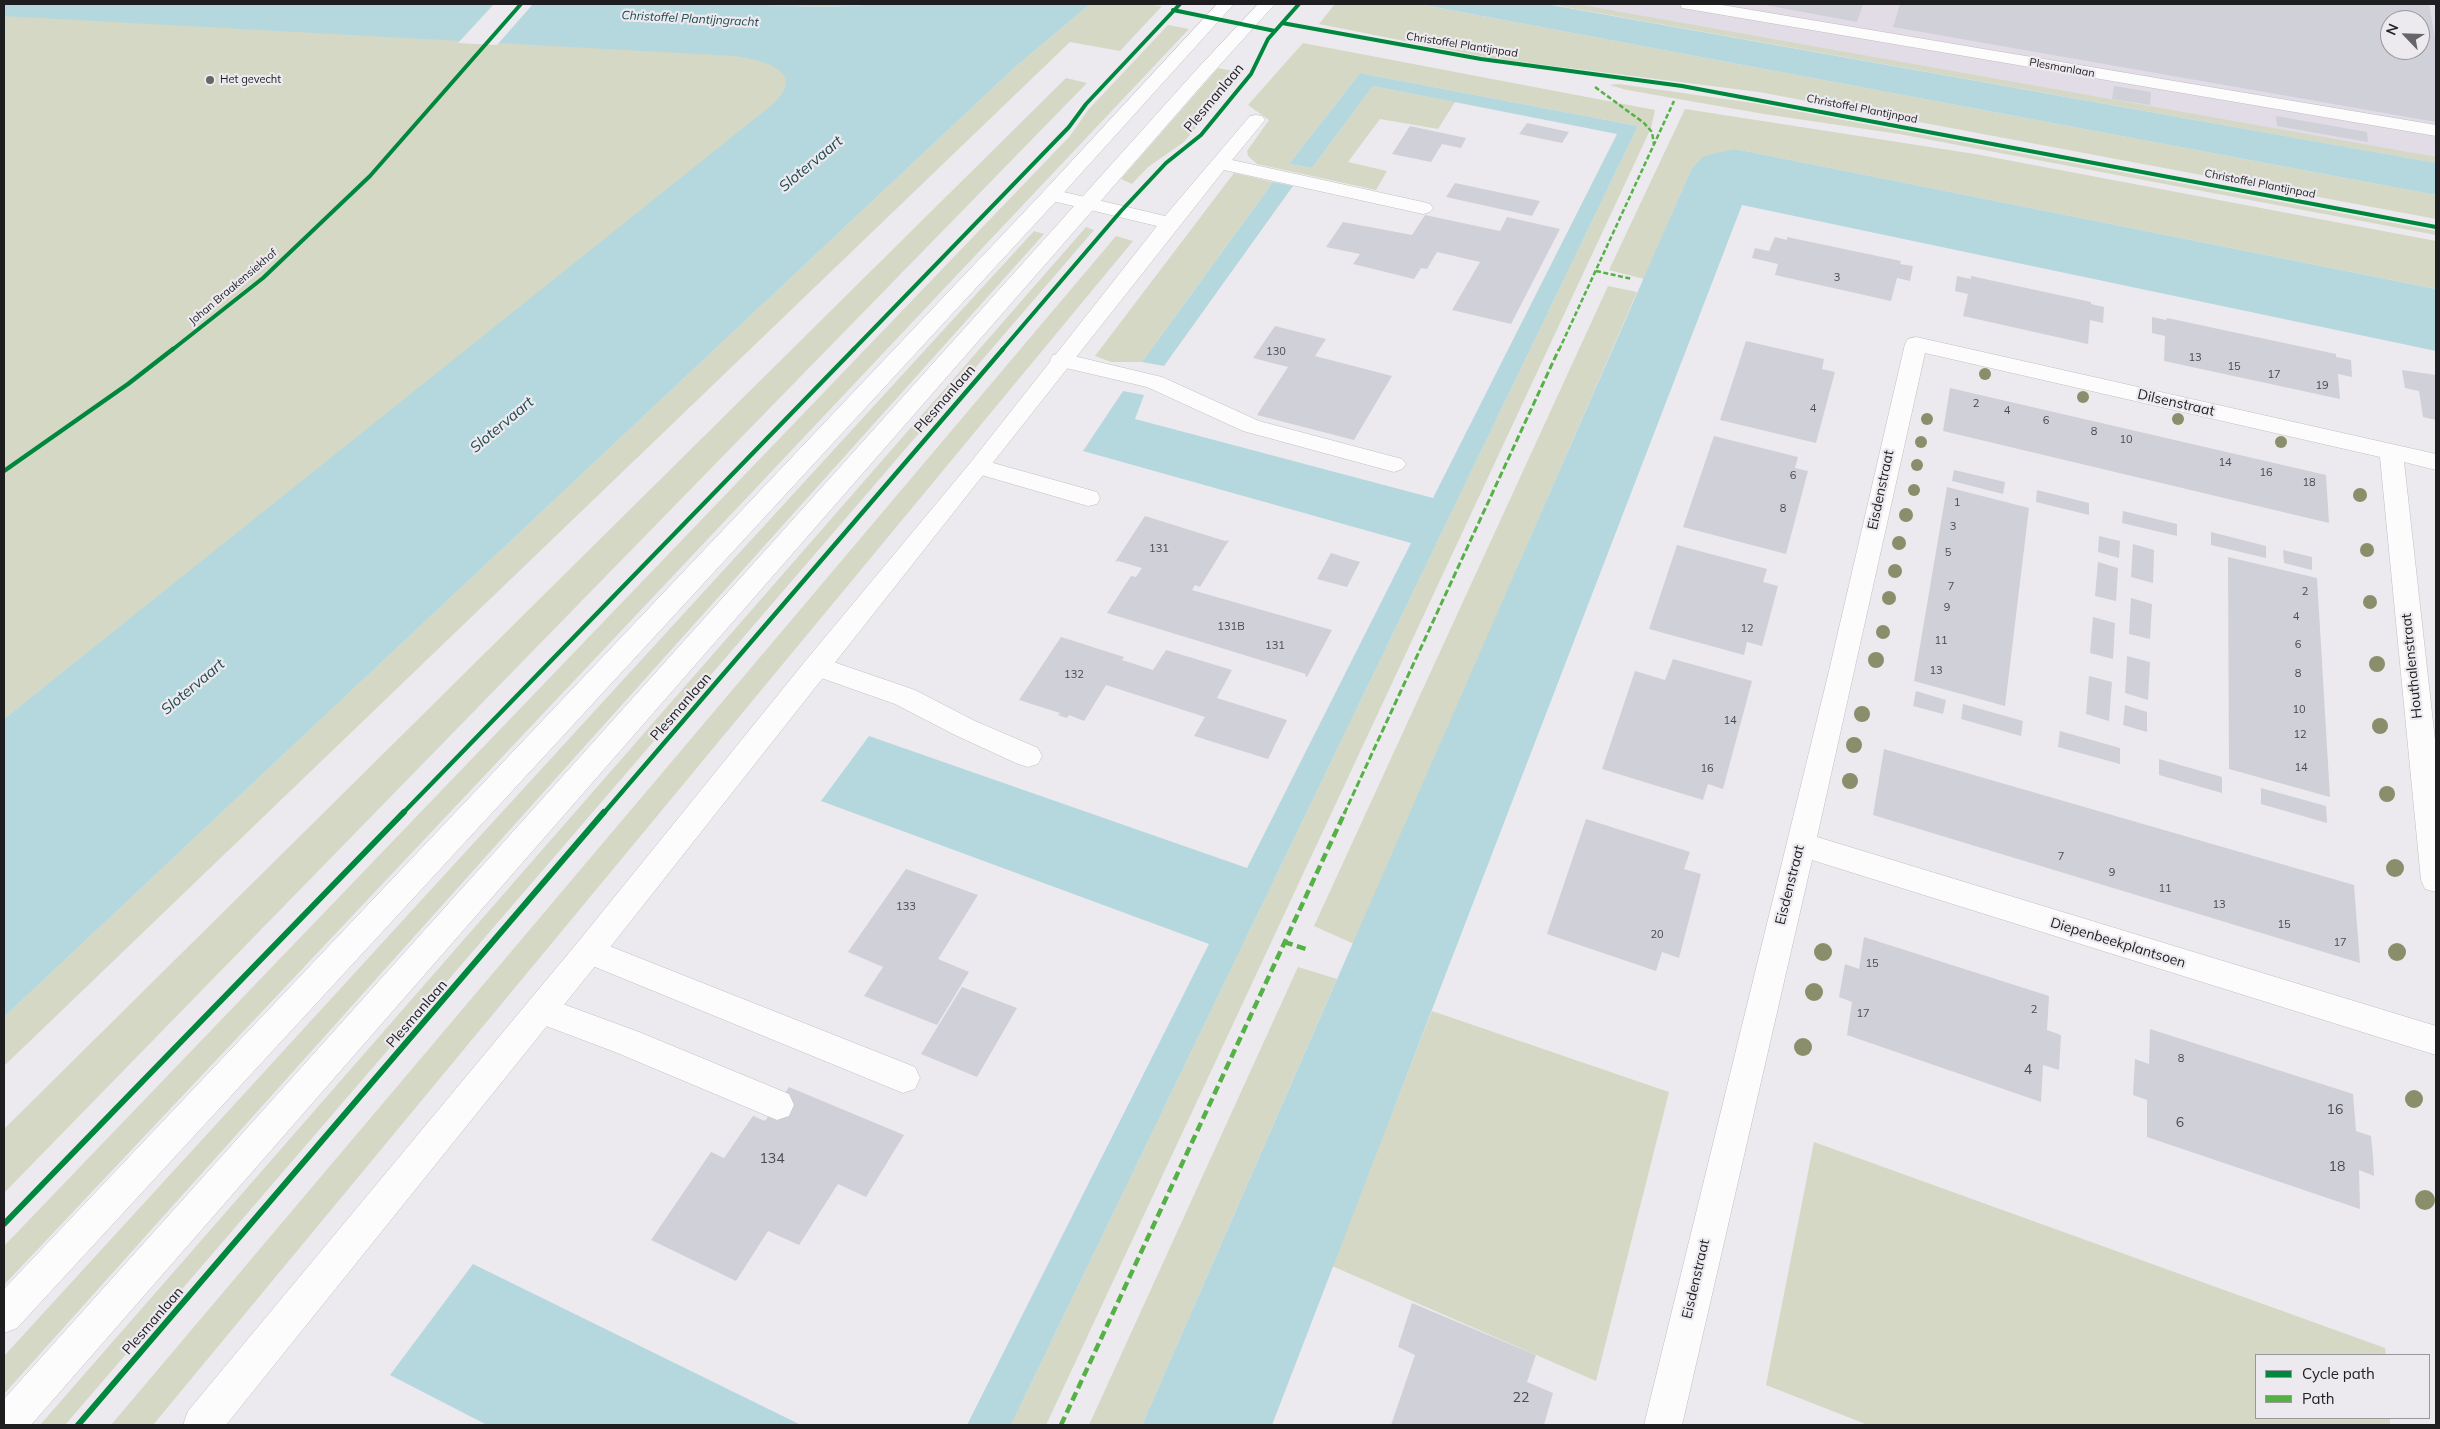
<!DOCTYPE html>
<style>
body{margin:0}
#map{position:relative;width:2440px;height:1429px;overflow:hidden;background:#eceaee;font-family:Mulish,sans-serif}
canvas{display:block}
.frame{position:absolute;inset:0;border:5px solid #1e1d1f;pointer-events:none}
.legend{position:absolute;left:2255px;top:1354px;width:175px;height:65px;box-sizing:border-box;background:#ece9ef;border:1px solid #9a979c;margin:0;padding:6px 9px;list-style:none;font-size:15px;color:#1e1d1f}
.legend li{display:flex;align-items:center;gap:10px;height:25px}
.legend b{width:25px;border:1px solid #9a979c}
.north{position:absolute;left:2380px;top:10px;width:50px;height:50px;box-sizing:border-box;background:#ece9ef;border:1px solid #9a979c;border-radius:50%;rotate:294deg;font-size:14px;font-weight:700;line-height:20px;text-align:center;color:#1e1d1f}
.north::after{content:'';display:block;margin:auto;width:18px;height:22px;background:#666567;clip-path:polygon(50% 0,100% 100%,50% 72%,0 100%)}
</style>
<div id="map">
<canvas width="2440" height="1429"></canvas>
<div class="frame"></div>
<ul class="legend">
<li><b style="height:6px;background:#00873e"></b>Cycle path</li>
<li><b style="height:6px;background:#55b145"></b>Path</li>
</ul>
<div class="north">N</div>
</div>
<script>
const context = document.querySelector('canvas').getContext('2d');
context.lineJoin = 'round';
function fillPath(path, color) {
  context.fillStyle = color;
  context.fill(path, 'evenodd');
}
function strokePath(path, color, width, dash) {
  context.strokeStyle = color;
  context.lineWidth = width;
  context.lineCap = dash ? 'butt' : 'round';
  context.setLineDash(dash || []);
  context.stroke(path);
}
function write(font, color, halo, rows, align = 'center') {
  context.font = font + ' Mulish,sans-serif';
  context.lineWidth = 4.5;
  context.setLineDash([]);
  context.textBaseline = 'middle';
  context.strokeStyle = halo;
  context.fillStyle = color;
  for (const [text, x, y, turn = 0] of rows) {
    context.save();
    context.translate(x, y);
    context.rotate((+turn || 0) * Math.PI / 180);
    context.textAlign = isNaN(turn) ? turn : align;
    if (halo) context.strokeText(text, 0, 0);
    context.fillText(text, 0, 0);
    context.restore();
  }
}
fillPath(new Path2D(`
 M1546,4H2436V163L1560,6ZM2390,20H2420V50H2390Z`), '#e1dce5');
fillPath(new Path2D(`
 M748,4H874C832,9 790,6 748,4Z
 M1090,4H1144L1162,6L1120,51L1070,42L4,1066V1017L1013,69Z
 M1335,4H1418L2436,195V219L1759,92L1490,58L1319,24Z
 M1561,4H1576L2436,157V163L1560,6Z
 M4,6L838,57L4,719Z
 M1168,25L1189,29L4,1285V1246L1070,136L1088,110Z
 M1303,43L1655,110L1651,128L1046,1425H1011L1638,126L1360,73L1289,164L1312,168L1373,86L1455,102L1438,129L1380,119L1348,162L1387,171L1376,190L1257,164L1248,156L1247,151L1269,120L1248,105Z
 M1218,68L1238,72V77L1184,142L1148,167L1132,184L1121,179Z
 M1066,78L1087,83L4,1193V1129Z
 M1619,84L1753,103L2436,231V235L1899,134L1764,114L1627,90L1609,85Z
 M1685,109L1975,154L2436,241V289L1735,149L1691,170L1644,279L1609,270Z
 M1234,173L1273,182L1142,362H1111L1095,356Z
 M1086,227L1094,230L65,1425H40Z
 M1034,231L1044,234L4,1394V1356Z
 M1116,236L1133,241L153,1425H111Z
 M1608,286L1637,292L1354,944L1314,926Z
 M1298,967L1337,979L1142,1425H1089Z
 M1432,1011L1669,1092L1596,1381L1332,1266Z
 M1814,1142L2385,1348L2386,1355H2256V1418H2390V1425H1868L1766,1385Z`), '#d5d8c4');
fillPath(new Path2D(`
 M4,4H748C790,6 832,9 874,4H1090L1013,69L4,1017V719L773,104C809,70 761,60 735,56L4,16Z
 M1418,4H1546L2436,163V195Z
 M1360,73L1638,126L1011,1425H967L1209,944L821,801L869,736L1247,868L1411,543L1083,451L1123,391L1144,395L1135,419L1433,498L1617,134L1373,86L1312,168L1289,164Z
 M1735,149L2436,289V351L1742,205L1272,1425H1142L1691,170L1704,156Z
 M1273,182L1293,186L1164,366L1142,362Z
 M473,1264L801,1425H487L390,1375Z`), '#b5d8de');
fillPath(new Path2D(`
 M494,4H533L497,45L458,43Z`), '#eceaee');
fillPath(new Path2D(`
 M1760,4H1863L1857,22Z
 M1900,4H2429L2436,44V122L1893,27ZM2390,20H2420V50H2390Z
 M2114,86L2151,92L2150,105L2112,99Z
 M2276,116L2367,132L2368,142L2277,126Z
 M1527,123L1569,132L1562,143L1519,134Z
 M1410,126L1466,138L1461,148L1442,144L1431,162L1392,154Z
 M1455,183L1540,201L1532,216L1446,197Z
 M1425,215L1500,231L1507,217L1560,229L1511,324L1452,310L1480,262L1437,252L1427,269L1421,268L1414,279L1353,264L1360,254L1326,247L1343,222L1412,235Z
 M1775,237L1787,240V237L1901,261L1900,264L1913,266L1910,281L1897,278L1891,301L1775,275L1778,264L1752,258L1755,248L1769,251Z
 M1957,276L1971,279V276L2091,302V304L2104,307L2103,323L2090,320L2088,344L1963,316L1968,294L1955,291Z
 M2152,317L2166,320L2167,318L2336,354V357L2351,360L2352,377L2338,374L2340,399L2164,361L2165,336L2152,333Z
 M1275,326L1326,339L1315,356L1392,376L1354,440L1257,415L1288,367L1253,358Z
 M1746,341L1824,359L1822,369L1835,372L1816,443L1720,420Z
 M2402,370L2436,375V420L2423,417L2419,391L2405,388Z
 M1950,388L2326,475L2329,523L1943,431Z
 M1714,436L1798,457L1795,468L1808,471L1786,554L1683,527Z
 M1954,470L2005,482L2003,494L1952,481Z
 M1947,487L2029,508L2005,706L1914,681Z
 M2037,490L2089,503V515L2036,502Z
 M2123,511L2177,524V536L2122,523Z
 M1145,516L1225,541L1229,540L1200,587L1195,585L1192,590L1332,630L1307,677L1305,676L1306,674L1107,613L1131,576L1136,577L1142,568L1118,561L1115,562Z
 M2211,532L2266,546V558L2211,545Z
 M2099,536L2120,541L2119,558L2098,552Z
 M2133,544L2154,550L2153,583L2131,577Z
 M1677,545L1767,569L1763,582L1778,586L1762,646L1747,642L1744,655L1649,629Z
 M2283,550L2312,557V570L2284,563Z
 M1331,553L1360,562L1347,587L1317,579Z
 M2228,557L2317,578L2330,797L2229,769Z
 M2098,562L2118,568L2116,601L2095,596Z
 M2131,598L2152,604L2150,639L2129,634Z
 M2093,617L2115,623L2113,659L2090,653Z
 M1061,637L1124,657L1122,660L1153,670L1166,650L1232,670L1217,698L1287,720L1268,759L1194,736L1205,717L1106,685L1084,721L1069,715L1067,718L1058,715L1060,713L1019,700Z
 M2127,656L2150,662L2148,700L2125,693Z
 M1673,659L1752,681L1723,789L1708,784L1703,800L1602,769L1635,671L1665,680Z
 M2089,676L2112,682L2109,721L2086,714Z
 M1916,691L1946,700L1943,714L1913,706Z
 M1963,704L2023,721L2021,736L1961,719Z
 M2125,705L2147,712V732L2123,725Z
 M2060,731L2120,748V764L2058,747Z
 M1884,749L2354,885L2360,963L1873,815Z
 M2159,759L2222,777V793L2159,775Z
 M2261,788L2326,806L2327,823L2261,804Z
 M1586,819L1690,852L1684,869L1701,874L1679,958L1662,952L1656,971L1547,934Z
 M906,869L978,895L938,959L969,972L937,1025L864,996L883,967L848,952Z
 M1864,937L2049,996L2047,1030L2061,1035L2059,1070L2043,1065L2041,1102L1847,1035L1852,1002L1839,997L1845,964L1859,969Z
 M962,987L1017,1008L977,1077L921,1054Z
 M2150,1029L2353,1094L2356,1131L2371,1136L2373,1156L2374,1176L2359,1170L2360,1209L2147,1137V1100L2133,1095L2135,1059L2149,1064Z
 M789,1087L904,1135L866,1197L838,1184L799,1245L768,1231L736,1281L651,1240L711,1152L724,1158L753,1116L765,1121Z
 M1412,1303L1536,1355L1527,1382L1553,1393L1544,1425H1391L1415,1355L1398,1347Z`), '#d0d0d9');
const lane = new Path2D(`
 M1680,4H1716L2436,125V136L1688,9L1682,8Z
 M1061,353L1162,377L1259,421L1402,459L1406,464L1402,469L1394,472L1243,431L1147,387L1053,365L1050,360L1053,355Z
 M979,459L1097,492L1100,498L1097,504L1088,506L971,472L967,467L971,462Z
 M816,656L915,690L975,721L1038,748L1042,756L1038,764L1028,767L1018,764L955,735L895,704L807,673L803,666L807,659Z
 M589,938L915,1067L920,1078L915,1089L903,1093L578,960L573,951L578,942Z
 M541,996L639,1032L789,1094L794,1105L789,1116L777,1120L615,1052L530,1020L525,1010L530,1000Z`);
const street = new Path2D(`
 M1256,115L1262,116L1265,120L1232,160L1423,202L1430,204L1433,208L1430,212L1423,214L1224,170L600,960L226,1425H183L188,1411L578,942L807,659L971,462L1157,226L1044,199L1041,195L1044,191L1051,189L1165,216L1250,116Z
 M1916,337L2436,454V470L2404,462L2436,749V892L2425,889L2421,880L2380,457L1925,353L1817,837L2436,1026V1055L1812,860L1682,1425H1644L1829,671L1905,344L1908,339Z`);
const secondary = new Path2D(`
 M1217,4H1234L1058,199L17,1328L4,1333V1289L1044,191Z
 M1258,4H1275L1209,77L31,1425H4V1399L1197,69Z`);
strokePath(lane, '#c0bfc1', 1);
strokePath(street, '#c0bfc1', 1);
strokePath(secondary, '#c0bfc1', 1);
fillPath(lane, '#fcfcfc');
fillPath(street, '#fcfcfc');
fillPath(secondary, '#fcfcfc');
strokePath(new Path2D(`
 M1595,87L1644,123L1652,132L1654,145
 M1596,271L1632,279
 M1559,350L1674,101`), '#55b145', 2.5, [5, 2.5]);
strokePath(new Path2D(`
 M1344,814L1559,349`), '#55b145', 3, [7, 3]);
strokePath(new Path2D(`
 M1284,942L1306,949
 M1061,1425L1345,812`), '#55b145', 4.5, [9, 4.5]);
strokePath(new Path2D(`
 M1173,10L1275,31
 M1282,23L1481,59L1682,86L2436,227
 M172,350L263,278L370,176L521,4
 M853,350L1069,127L1086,104L1180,4
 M1002,350L1121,211L1166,163L1201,135L1251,74L1268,39L1299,4`), '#00873e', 4);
strokePath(new Path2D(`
 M4,471L128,384L173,349
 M402,814L854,349
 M603,814L1003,349`), '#00873e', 4.5);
strokePath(new Path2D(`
 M4,1224L404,812
 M78,1425L604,812`), '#00873e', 6);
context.fillStyle = '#8b8e6b';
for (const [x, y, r] of [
 [1985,374,6],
 [2083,397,6],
 [1927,419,6],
 [2178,419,6],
 [1921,442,6],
 [2281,442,6],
 [1917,465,6],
 [1914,490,6],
 [2360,495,7],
 [1906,515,7],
 [1899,543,7],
 [2367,550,7],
 [1895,571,7],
 [1889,598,7],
 [2370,602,7],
 [1883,632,7],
 [1876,660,8],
 [2377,664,8],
 [1862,714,8],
 [2380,726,8],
 [1854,745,8],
 [1850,781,8],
 [2387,794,8],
 [2395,868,9],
 [1823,952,9],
 [2397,952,9],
 [1814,992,9],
 [1803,1047,9],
 [2414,1099,9],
 [2425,1200,10]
]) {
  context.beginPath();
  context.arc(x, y, r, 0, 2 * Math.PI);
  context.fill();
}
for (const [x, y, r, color] of [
 [210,80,5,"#666567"]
]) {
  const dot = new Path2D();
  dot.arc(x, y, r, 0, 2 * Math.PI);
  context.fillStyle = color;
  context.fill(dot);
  strokePath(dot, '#ece9ef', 2);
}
write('11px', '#1e1d1f', '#ece9ef', [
 ["Christoffel Plantijnpad",1462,45,9],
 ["Plesmanlaan",2062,68,10],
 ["Christoffel Plantijnpad",1862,109,11],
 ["Christoffel Plantijnpad",2260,184,11],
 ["Johan Braakensiekhof",233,287,-40]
]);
write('11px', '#1e1d1f', '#ece9ef', [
 ["Het gevecht",220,80]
], 'left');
write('11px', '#4a4a4e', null, [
 ["3",1837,278],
 ["130",1276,352],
 ["13",2195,358],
 ["15",2234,367],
 ["17",2274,375],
 ["19",2322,386],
 ["2",1976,404],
 ["4",1813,409],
 ["4",2007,411],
 ["6",2046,421],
 ["8",2094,432],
 ["10",2126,440],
 ["14",2225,463],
 ["16",2266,473],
 ["6",1793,476],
 ["18",2309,483],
 ["1",1957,503],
 ["8",1783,509],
 ["3",1953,527],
 ["131",1159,549],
 ["5",1948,553],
 ["7",1951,587],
 ["2",2305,592],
 ["9",1947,608],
 ["4",2296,617],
 ["131B",1231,627],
 ["12",1747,629],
 ["11",1941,641],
 ["6",2298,645],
 ["131",1275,646],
 ["13",1936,671],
 ["8",2298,674],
 ["132",1074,675],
 ["10",2299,710],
 ["14",1730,721],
 ["12",2300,735],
 ["14",2301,768],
 ["16",1707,769],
 ["7",2061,857],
 ["9",2112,873],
 ["11",2165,889],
 ["13",2219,905],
 ["133",906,907],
 ["15",2284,925],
 ["20",1657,935],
 ["17",2340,943],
 ["15",1872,964],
 ["2",2034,1010],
 ["17",1863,1014],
 ["8",2181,1059]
]);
write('italic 12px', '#1d4b50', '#ece9ef', [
 ["Christoffel Plantijngracht",690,19,3]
]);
write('14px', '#1e1d1f', '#ece9ef', [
 ["Plesmanlaan",1214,98,-50],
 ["Plesmanlaan",945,399,-49],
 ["Dilsenstraat",2176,403,13],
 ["Eisdenstraat",1881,490,-78],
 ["Houthalenstraat",2412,666,-96],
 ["Plesmanlaan",681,707,-49],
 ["Eisdenstraat",1790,885,-76],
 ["Diepenbeekplantsoen",2118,943,17],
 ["Plesmanlaan",417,1014,-49],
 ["Eisdenstraat",1696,1279,-77],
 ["Plesmanlaan",153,1321,-49]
]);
write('14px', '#4a4a4e', null, [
 ["4",2028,1070],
 ["16",2335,1110],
 ["6",2180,1123],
 ["134",772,1159],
 ["18",2337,1167],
 ["22",1521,1398]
]);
write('italic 15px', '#1d4b50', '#ece9ef', [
 ["Slotervaart",811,164,-40],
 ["Slotervaart",502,425,-40],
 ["Slotervaart",193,687,-40]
]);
</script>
